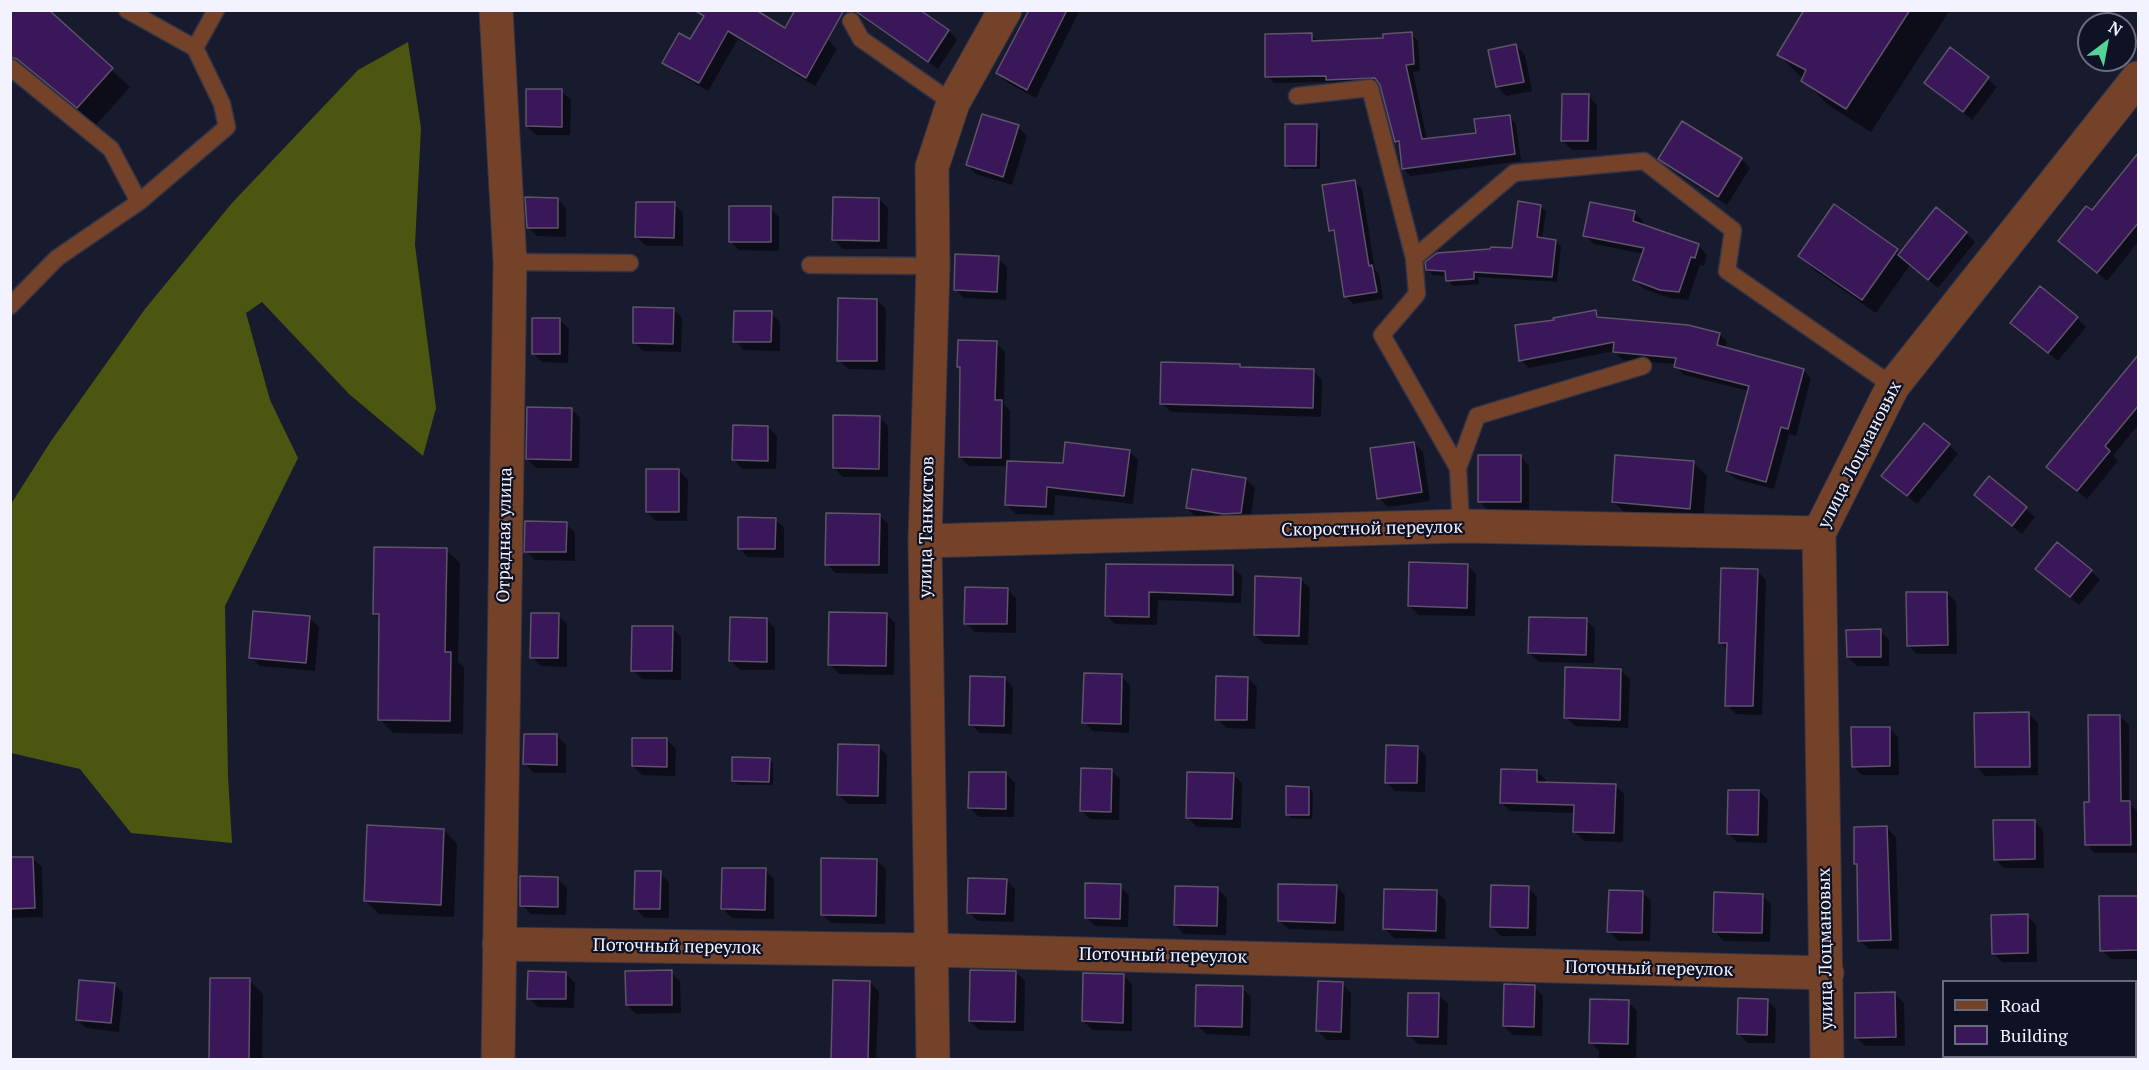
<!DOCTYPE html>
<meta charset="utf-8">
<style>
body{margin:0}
#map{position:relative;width:2149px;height:1070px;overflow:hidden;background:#181a2e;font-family:"PT Serif",serif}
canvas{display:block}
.frame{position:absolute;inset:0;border:12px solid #f2f3ff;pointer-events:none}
.legend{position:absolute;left:1942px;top:980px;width:195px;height:78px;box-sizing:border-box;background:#0f1124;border:2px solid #6a6b7c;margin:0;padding:8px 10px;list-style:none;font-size:18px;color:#f2f3ff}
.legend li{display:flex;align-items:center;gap:12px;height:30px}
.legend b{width:30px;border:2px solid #6a6b7c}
.north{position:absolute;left:2077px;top:12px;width:60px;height:60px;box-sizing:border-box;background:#0f1124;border:2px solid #6a6b7c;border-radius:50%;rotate:32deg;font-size:16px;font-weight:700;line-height:24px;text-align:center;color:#f2f3ff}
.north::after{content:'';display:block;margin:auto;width:21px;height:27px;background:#53d396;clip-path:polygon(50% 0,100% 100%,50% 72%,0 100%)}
</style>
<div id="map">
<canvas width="2149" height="1070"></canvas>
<div class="frame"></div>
<ul class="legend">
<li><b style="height:8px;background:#734229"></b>Road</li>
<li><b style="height:16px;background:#3a1758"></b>Building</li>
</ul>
<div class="north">N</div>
</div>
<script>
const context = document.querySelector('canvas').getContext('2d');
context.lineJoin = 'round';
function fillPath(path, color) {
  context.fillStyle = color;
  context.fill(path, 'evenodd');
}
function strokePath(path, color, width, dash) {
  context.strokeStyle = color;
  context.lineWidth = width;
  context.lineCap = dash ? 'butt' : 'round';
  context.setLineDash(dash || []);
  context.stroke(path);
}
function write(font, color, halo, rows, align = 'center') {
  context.font = font + ' "PT Serif",serif';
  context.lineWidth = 4.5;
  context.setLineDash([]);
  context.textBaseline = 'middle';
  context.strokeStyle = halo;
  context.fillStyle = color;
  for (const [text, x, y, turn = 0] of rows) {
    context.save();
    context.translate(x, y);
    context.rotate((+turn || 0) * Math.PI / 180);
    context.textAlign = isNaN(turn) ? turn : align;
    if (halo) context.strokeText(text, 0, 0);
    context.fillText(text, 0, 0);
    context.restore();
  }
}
fillPath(new Path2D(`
 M408,42L421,128L415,245L436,408L423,456L349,394L262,302L246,313L270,400L298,458L225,606L228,776L232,843L131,833L80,769L11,753V504L51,441L145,309L232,203L358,70Z`), '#4c5611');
fillPath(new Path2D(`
 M10,10H47L130,87L96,125L36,76L25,75L10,61Z
 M709,10L785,30L792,19L828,40L837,49L815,86L738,39L708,91L673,71L664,62L691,41Z
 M853,10H917L949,31L957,40L938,69Z
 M1029,10H1080L1036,98L1006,82L998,73Z
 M1806,10H1950L1871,132L1828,105L1779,55Z
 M1411,34L1418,41L1420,71L1413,72L1427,140L1478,135L1509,116L1516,124L1521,161L1410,176L1403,168L1401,147L1396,142L1381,84L1334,87L1330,82L1274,83L1267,76L1311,35L1319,42L1385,39Z
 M1516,46L1525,55L1532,91L1506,96L1497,86Z
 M1950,49L1997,87L1972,120L1926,83Z
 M561,91L571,100L570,135H536L527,126Z
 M1588,95L1597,105V150H1572L1563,141Z
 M1316,125L1320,130V169H1290L1286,165Z
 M1018,127L1027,136L1012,185L976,174L967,165Z
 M2138,155V242L2107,281L2069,250L2092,213Z
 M1660,159H1741L1750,168L1727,205L1669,168Z
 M1355,182L1362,189L1375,270L1379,274L1383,299L1353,304L1346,296L1337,236L1330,230Z
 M557,199L566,208V237L537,236L528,227Z
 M879,199L888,208L887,249H843L834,240Z
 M674,204L683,213V246H646L637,237Z
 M1540,206L1546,212L1542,239L1556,241L1561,247L1557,282L1478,277L1479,284L1453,286L1448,280L1447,276L1433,275L1427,270L1492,251L1513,250Z
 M770,208L779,217V251L739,250L730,241Z
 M1634,212L1643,221L1642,226L1698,245L1707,255L1704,266L1700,265L1688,300L1670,298L1644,289L1635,280L1644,254L1594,244L1585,235Z
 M1966,233L1975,242L1938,288L1910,265L1876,313L1813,269L1800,255L1897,250L1901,253Z
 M998,258L1007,267L1006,300L964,298L955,289Z
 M877,300L886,309L885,370L848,369L839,360Z
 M673,309L682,318L681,352L643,351L634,342Z
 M1595,312L1602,319L1719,334L1727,342L1725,349L1803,370L1811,378L1796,436L1789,434L1774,489L1736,479L1727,471L1749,391L1684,375L1676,367V364L1623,360L1614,351L1529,368L1521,360L1555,321Z
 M771,313L780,322V351L744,350L735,341Z
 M2077,318L2086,327L2058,361L2021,331Z
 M560,320L569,329L568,363L542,362L533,353Z
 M996,343L1005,352L1004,404L1010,411V463L1064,465L1129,451L1138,460L1133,504L1055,495L1054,515L1016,514L1007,505L1008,466H969L960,457L962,370L959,367Z
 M1239,365L1243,369L1313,370L1322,380L1321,417L1171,412L1162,403Z
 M2138,379V425L2113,456L2118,461L2087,499L2057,475Z
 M571,409L580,418L579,468H536L527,459Z
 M879,417L888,426V477H843L834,468Z
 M768,427L777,436L776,469H743L734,460Z
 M1414,443L1423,452L1430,501L1388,507L1379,498Z
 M1949,445L1958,454L1917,504L1892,485Z
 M1520,456L1529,466V510H1488L1479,501Z
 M1693,462L1707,476L1703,521L1627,515L1613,501Z
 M679,470L688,480L687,521H656L647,512Z
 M1990,478L2035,517L2022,534L1985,504Z
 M1246,479L1255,488L1250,522H1233L1196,517L1187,508Z
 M879,515L888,524V574L836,573L826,564Z
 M775,519L784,528V558L748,557L739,548Z
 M566,524L575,533V561L535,560L526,551Z
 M446,550L460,563L458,662L464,667L463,734L393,733L380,719L381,620L374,614Z
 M1108,565L1233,567L1242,576L1241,603L1158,600L1157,625L1115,624L1106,615Z
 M1467,565L1476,574L1475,616L1419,615L1409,606Z
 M2037,569L2091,571L2100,580L2079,605Z
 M1757,571L1766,580L1762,715L1736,714L1727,705L1728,650L1721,642Z
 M1300,579L1310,588L1308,645L1264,644L1255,635Z
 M1007,589L1016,598V633L975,632L966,623Z
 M1947,593L1956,602L1957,654H1917L1908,645Z
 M886,614L895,623L894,675L839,674L830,665Z
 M558,615L567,624V667L541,666L532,657Z
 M310,618L319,627L315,671L260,666L251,657Z
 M766,619L775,628V670H740L731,661Z
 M1586,620L1595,629L1594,663L1539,662L1529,653Z
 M672,628L681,637V680L642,679L633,670Z
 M1880,631L1889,640V666H1857L1848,657Z
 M1620,670L1630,679L1628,728L1575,726L1566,717Z
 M1121,676L1130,685L1129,733L1093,731L1084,722Z
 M1004,678L1013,687L1012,734L980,733L971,724Z
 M1248,678L1257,687L1255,729L1226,728L1217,719Z
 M2029,714L2038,723V775L1985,776L1976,766Z
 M2120,716L2129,725V803L2138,812V853H2095L2086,844L2091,803Z
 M1889,728L1898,737L1899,775H1862L1853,766Z
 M557,736L566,745V773H534L525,764Z
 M667,740L676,749L675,776L642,775L633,766Z
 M878,746L887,755L886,804H848L839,795Z
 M1417,747L1426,756L1425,792L1395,791L1386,782Z
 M769,759L773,763V785H738L733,780Z
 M1111,770L1120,779L1119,820L1090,819L1081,810Z
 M1537,771L1546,780L1545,784L1615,785L1624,794L1623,842L1584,841L1575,832V813L1510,811L1501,802Z
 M1006,774L1015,783L1014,817H979L970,808Z
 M1233,774L1242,783L1241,828L1197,827L1188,818Z
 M1309,788L1313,792L1312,819L1291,818L1287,814Z
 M1759,791L1768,800L1767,843L1737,842L1728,833Z
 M2034,821L2043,830L2044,868H2004L1995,859Z
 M1887,828L1896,837L1899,949H1869L1860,940L1859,867L1856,864Z
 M444,830L457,844L454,917L379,914L365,900Z
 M32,858L42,867L43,917L10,918V859Z
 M876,860L886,869L885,924L831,923L822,914Z
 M765,870L774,879V919L732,918L723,909Z
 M660,873L669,882V918H645L636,909Z
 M558,879L567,888L566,915L531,914L522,905Z
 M1006,880L1015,889L1014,922L978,921L969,912Z
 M1120,886L1129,895L1128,927L1095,926L1086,917Z
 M1336,886L1345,895L1344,931L1288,929L1279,920Z
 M1528,888L1537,897L1536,936H1501L1492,926Z
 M1217,889L1227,898L1226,935L1184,934L1175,925Z
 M1437,892L1446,901L1445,939L1394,938L1385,929Z
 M1642,892L1651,901L1650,941H1618L1609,931Z
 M1762,895L1771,904L1770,942L1724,941L1715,932Z
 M2138,897V959H2111L2102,950Z
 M2027,916L2036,925L2037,962H2002L1993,953Z
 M671,972L680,981L681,1013L636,1014L627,1005Z
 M1016,972L1025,981L1024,1031L979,1030L970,1021Z
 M566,974L575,983L574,1008L538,1007L529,998Z
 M1123,975L1132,984V1031L1093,1030L1083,1021Z
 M211,980H249L263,994L262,1060H211Z
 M835,981L870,982L879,992L876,1060H832Z
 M114,984L123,993L119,1032L86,1028L77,1019Z
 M1342,984L1351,993L1350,1040H1327L1318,1031Z
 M1534,987L1543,996L1542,1036L1513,1035L1504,1026Z
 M1242,988L1251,997L1250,1036L1206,1034L1197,1025Z
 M1895,994L1904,1003L1905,1046H1865L1856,1037Z
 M1439,995L1448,1004L1447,1045L1418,1044L1409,1035Z
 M1767,1000L1776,1009L1775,1043H1748L1739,1034Z
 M1628,1002L1637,1011L1636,1060H1599V1051L1591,1042Z
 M2136,1004H2138V1056H2136Z`), '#0007');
const building = new Path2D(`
 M10,10H49L113,68L77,108L17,59L10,57Z
 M694,10H756L785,28L795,10H844L806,78L728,31L699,83L662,63L679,33L690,39L704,16Z
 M854,10H920L949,30L928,62Z
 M1029,10H1067L1027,90L996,73Z
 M1804,10H1910L1846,109L1801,81L1806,70L1777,55Z
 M1412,32L1414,64L1406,65L1422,139L1476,133L1474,119L1510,115L1515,154L1402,169L1399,141L1395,142L1380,85L1375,78L1326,80V76L1265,77V34L1312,33V41L1383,38V34Z
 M1516,44L1524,82L1496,87L1488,50Z
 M1950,47L1989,77L1963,112L1924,83Z
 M526,89H562V127L526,126Z
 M1562,94H1589L1588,141H1561Z
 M982,114L1019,125L1003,177L966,165Z
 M1682,121L1742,158L1718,197L1658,159Z
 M1285,124H1317L1316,166H1285Z
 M2139,152V222L2097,273L2058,241L2086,206L2092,210Z
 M1355,180L1369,266L1372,265L1377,292L1344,297L1334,230L1329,231L1322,185Z
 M525,197L558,198V228H527Z
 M833,197L879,198V241L832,240Z
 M1518,201L1541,205L1537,237L1556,240L1552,277L1474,272V279L1446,281L1445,271L1426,270L1425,262L1437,253L1490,249L1491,247L1512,248Z
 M636,202H675L674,238L635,237Z
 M1590,202L1635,211L1633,221L1699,244L1695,258L1691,257L1679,292L1660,290L1633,280L1644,248L1583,236Z
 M1834,204L1898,249L1862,300L1798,256Z
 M729,206H771V242H729Z
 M1936,207L1967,232L1928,280L1898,255Z
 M955,254L999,256L997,292L954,290Z
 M2040,286L2078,317L2048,353L2010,323Z
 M838,298L877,299V361H837Z
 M633,307L674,308L673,344L633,343Z
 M1596,310L1597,317L1688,325L1720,333L1717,345L1804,369L1788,429L1781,427L1766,482L1726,471L1749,386L1674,367L1676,358L1613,352L1614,342L1519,361L1515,325L1554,320L1553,318Z
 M734,311H772L771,342H733Z
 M532,318H560V354H532Z
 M958,340L997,341L995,400H1002L1001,458L959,457L960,367H957Z
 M2139,354V405L2105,446L2110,451L2077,491L2046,467Z
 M1161,362L1240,364V367L1314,369L1313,408L1160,404Z
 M527,407L572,408L571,460L526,459Z
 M833,415L880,416L879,469L833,468Z
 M1924,423L1950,444L1907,496L1881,476Z
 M733,425L768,426V461L732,460Z
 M1065,442L1130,450L1124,496L1047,487L1046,507L1005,505L1007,461L1063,463Z
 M1414,442L1422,492L1377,499L1370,448Z
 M1478,455H1521V502H1478Z
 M1615,455L1694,461L1690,509L1612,502Z
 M646,469H679V512H646Z
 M1192,469L1246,478L1241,513L1223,514L1186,508Z
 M1989,476L2027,507L2012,526L1974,495Z
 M826,513L880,514L879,565H825Z
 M738,517L776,518L775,549H738Z
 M525,521L567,522L566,552H524Z
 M2057,542L2092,570L2070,597L2035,569Z
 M374,547L447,548L445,652H451L450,721L378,720L379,614H373Z
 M1409,562L1468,564L1467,608L1408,606Z
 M1106,564L1233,565V595L1149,592V617L1105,616Z
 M1721,568L1758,569L1753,706H1725L1727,643H1719Z
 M1255,576L1301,578L1299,636L1254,635Z
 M965,587L1008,588L1007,624H964Z
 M1906,592H1947L1948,645L1907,646Z
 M253,611L310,616L306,663L249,658Z
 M829,612L887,613L886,666L828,665Z
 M531,613H559L558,658H530Z
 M730,617L767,618V662L729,661Z
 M1529,617L1587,618L1586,655L1528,653Z
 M632,626H673L672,671H631Z
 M1881,629V657H1847L1846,630Z
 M1565,667L1621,669L1620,720L1564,718Z
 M1084,673L1122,674L1121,724L1082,723Z
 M970,676L1005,677L1004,726L969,725Z
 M1216,676L1248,677L1247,720H1215Z
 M2029,712L2030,767H1975L1974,713Z
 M2088,715H2120L2121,801H2130L2131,845H2085L2084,802H2089Z
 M1851,727H1890V766L1852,767Z
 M524,734H557V765L523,764Z
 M632,738H667V767L632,766Z
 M838,744L879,745L878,796L837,795Z
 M1386,745L1418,746L1417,783H1385Z
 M732,757L770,758L769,782L732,781Z
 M1081,768L1112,769L1111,812L1080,811Z
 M1501,769L1537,770V782L1616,784L1614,833L1573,832L1574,805L1500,803Z
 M969,772H1006V809L968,808Z
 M1187,772L1234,773L1232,819L1186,818Z
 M1286,786L1309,787V815H1286Z
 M1728,790H1759L1758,835L1727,834Z
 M1993,820H2035V859L1994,860Z
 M367,825L444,829L441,905L364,901Z
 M1887,826L1891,940L1858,941L1857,864H1854V827Z
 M10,857H33L35,908L10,909Z
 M821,858L877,859L876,916L821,915Z
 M722,868H766L765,910L721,909Z
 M635,871H661L660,909H634Z
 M520,876L558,877V907L520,906Z
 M968,878L1007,879L1005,914L967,913Z
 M1085,883L1121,884L1120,919L1085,918Z
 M1278,884L1337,885L1335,923L1278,921Z
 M1491,885L1529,886L1528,928L1490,927Z
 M1175,886L1218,887L1217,926L1174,925Z
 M1384,889L1437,890L1436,931L1383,929Z
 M1609,890L1643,891L1642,933L1607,932Z
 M1714,892L1763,894L1762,933L1713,932Z
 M2099,896H2139V950L2100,951Z
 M2028,914V953L1992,954L1991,915Z
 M672,970V1005H626L625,971Z
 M970,970L1016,971L1015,1022L969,1021Z
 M528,971L566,972V999H527Z
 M1083,973L1124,974L1123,1023L1082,1021Z
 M210,978H250L249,1059H209Z
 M79,980L115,983L111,1023L76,1020Z
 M833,980L870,981L868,1059H831Z
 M1318,981L1343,982L1341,1032L1316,1031Z
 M1504,984L1535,985L1534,1027L1503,1026Z
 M1196,985L1243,986L1242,1027L1195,1026Z
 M1895,992L1896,1037L1855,1038V993Z
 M1408,993H1439L1438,1037L1407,1036Z
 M1738,998L1768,999L1767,1035L1737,1034Z
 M1590,999L1629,1000L1628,1044L1589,1043Z`);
fillPath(building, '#3a1758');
strokePath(building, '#5e546b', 1.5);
const service = new Path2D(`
 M851,21L861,39L953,103
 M195,48L216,10
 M10,67L111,149L139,202
 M1297,96L1370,88L1414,258L1417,294L1382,335L1458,468
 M1414,258L1514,173L1644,161L1733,230L1727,271L1893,386
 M510,262L630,263
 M810,265L933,266
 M10,306L57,258L139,202L227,127L222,104L195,48L127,10
 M1461,526L1458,468L1477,416L1643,366`);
const minor = new Path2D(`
 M496,10L510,262L498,1060
 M925,541L1461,526L1819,533
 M499,944L930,950L1827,973
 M933,1060L925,541L933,266L932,167L953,103L1005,10
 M1827,1060L1819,533L1893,386L2138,78`);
strokePath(service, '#323447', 19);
strokePath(minor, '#323447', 35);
strokePath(service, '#734229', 16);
strokePath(minor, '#734229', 33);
write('18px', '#f2f3ff', '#0f1124', [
 ["улица Лоцмановых",1860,455,-63],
 ["улица Танкистов",927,527,-89],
 ["Скоростной переулок",1372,529,-1],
 ["Отрадная улица",505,535,-89],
 ["Поточный переулок",677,947,1],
 ["улица Лоцмановых",1826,949,-91],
 ["Поточный переулок",1163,956,1],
 ["Поточный переулок",1649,969,1]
]);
</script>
